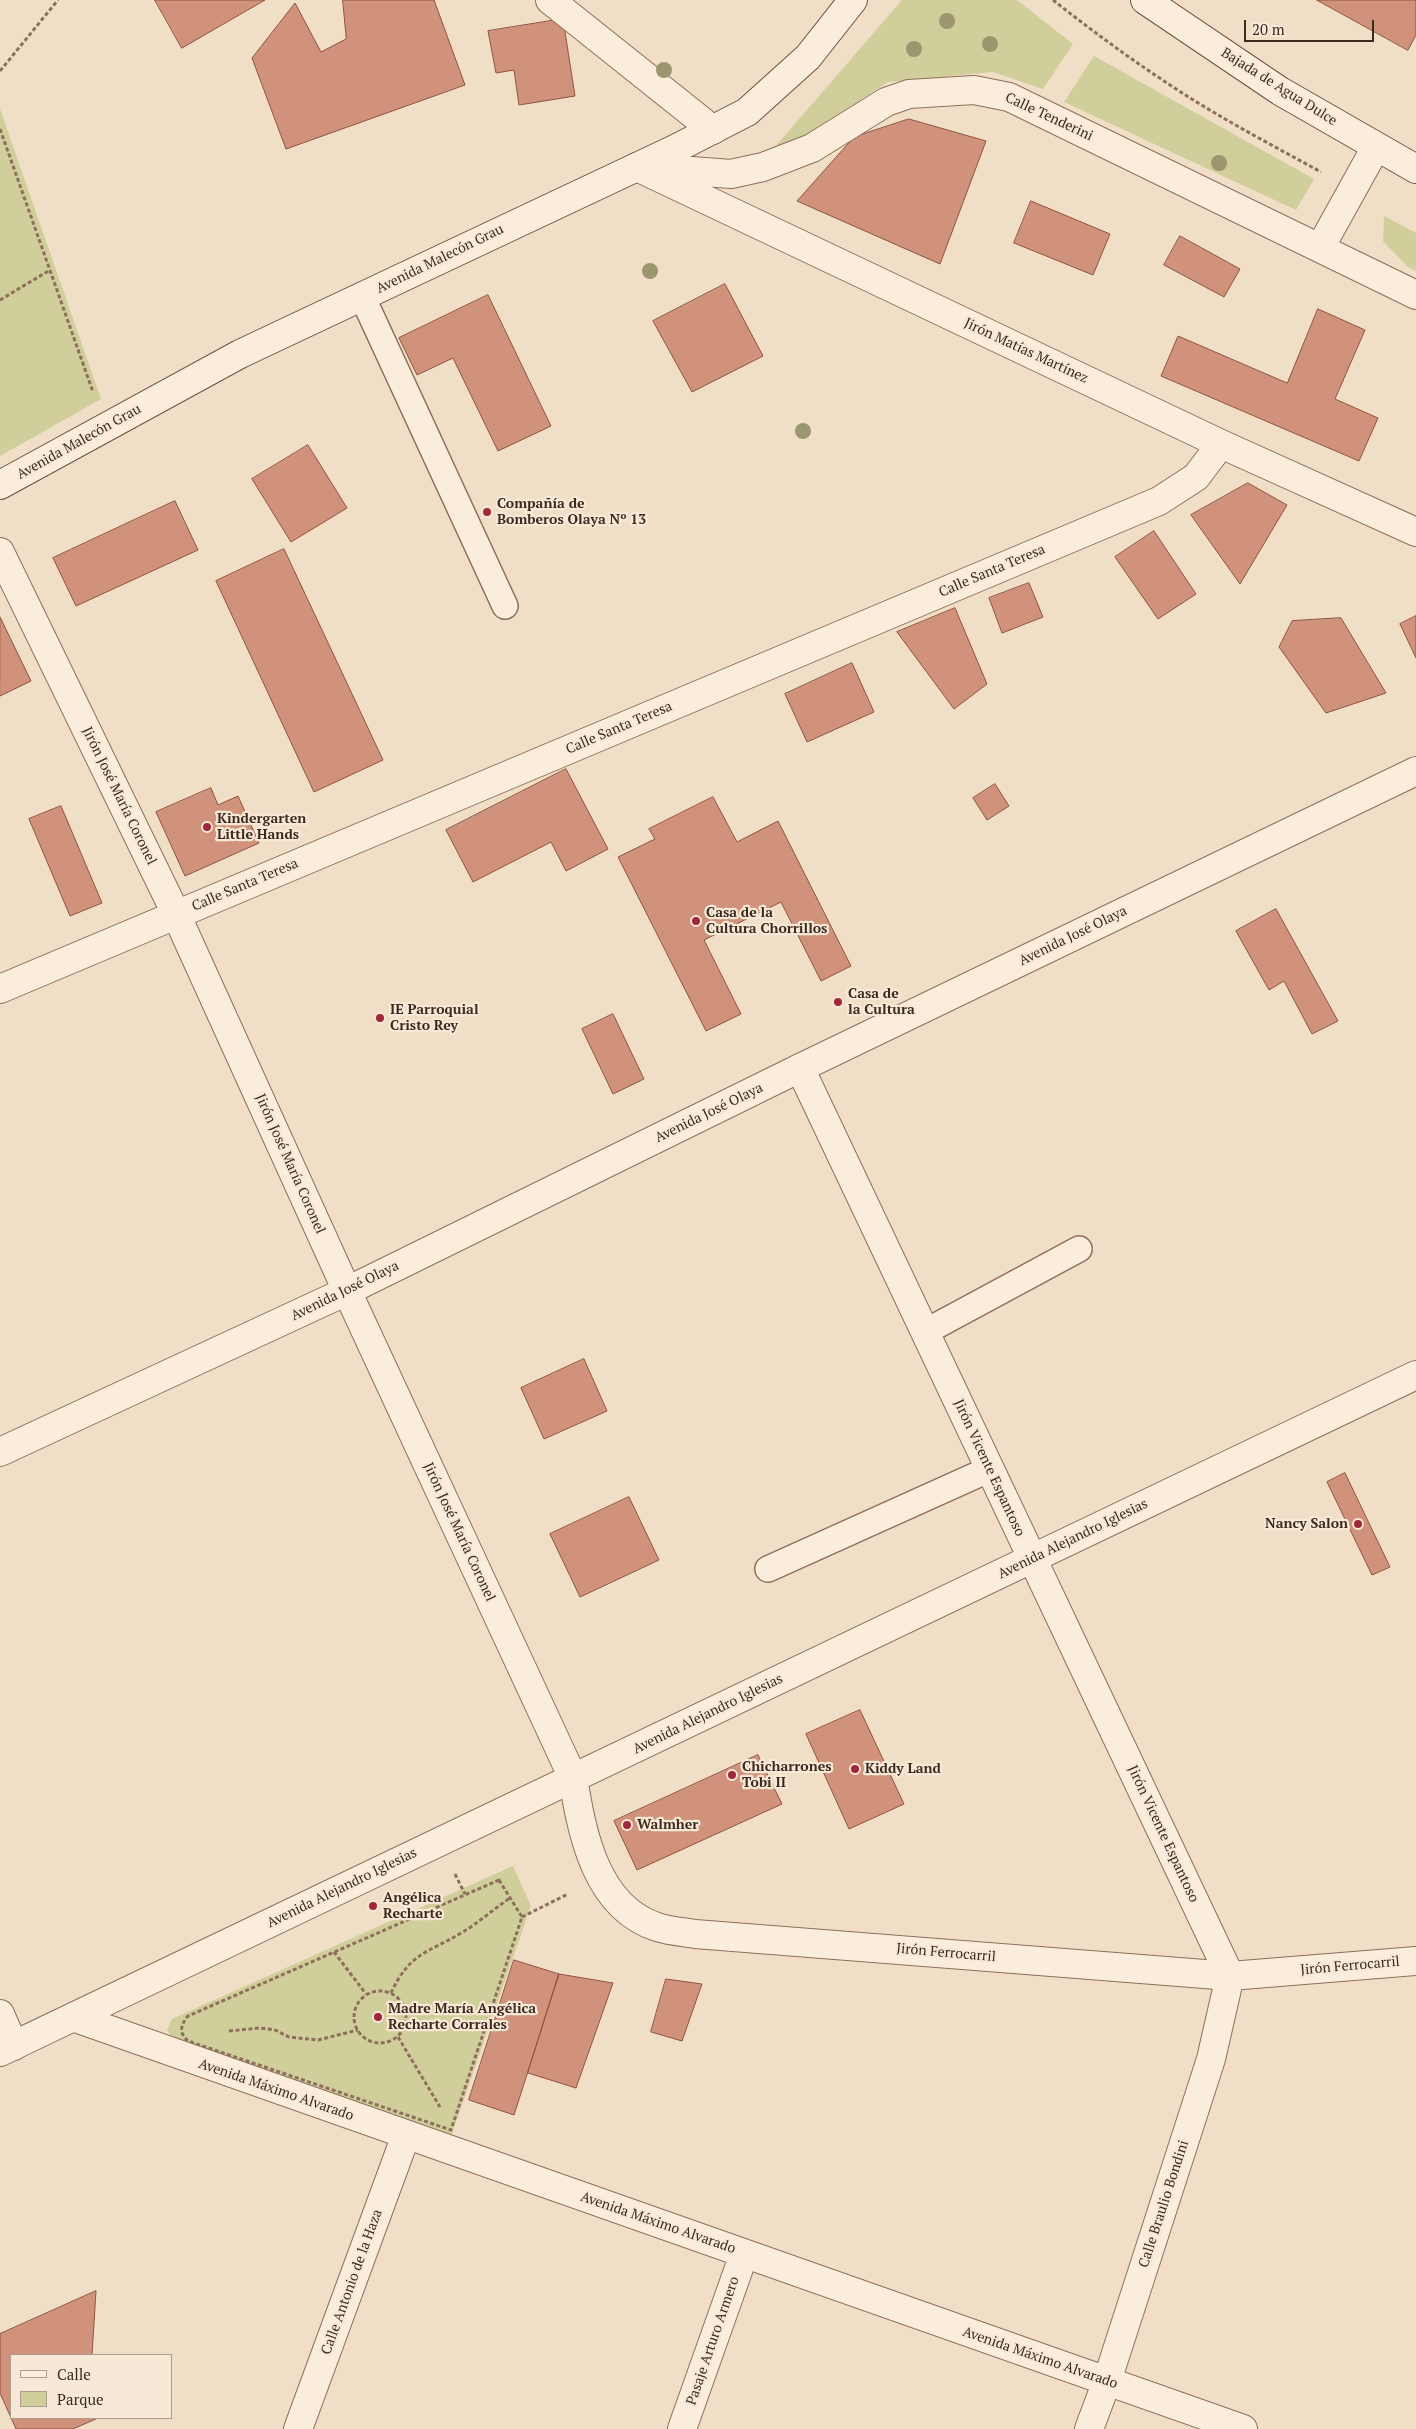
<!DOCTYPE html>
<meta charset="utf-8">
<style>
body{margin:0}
#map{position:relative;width:1416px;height:2429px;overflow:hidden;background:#f1dec7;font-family:"PT Serif",serif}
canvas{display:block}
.legend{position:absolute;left:10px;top:2354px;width:162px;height:65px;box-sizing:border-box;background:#f8e9d7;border:1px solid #ad9d8d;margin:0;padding:6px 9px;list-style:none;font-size:15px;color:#3d2a1f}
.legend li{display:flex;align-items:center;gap:10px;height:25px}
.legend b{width:25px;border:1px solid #ad9d8d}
.scale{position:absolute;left:1244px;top:20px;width:130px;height:22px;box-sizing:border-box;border:2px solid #3d2a1f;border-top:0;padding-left:6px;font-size:15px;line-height:18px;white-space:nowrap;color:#3d2a1f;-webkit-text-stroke:4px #f8e9d7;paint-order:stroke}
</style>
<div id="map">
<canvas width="1416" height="2429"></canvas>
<ul class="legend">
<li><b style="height:6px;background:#fbeddb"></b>Calle</li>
<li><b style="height:14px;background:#d0ce9a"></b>Parque</li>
</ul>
<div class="scale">20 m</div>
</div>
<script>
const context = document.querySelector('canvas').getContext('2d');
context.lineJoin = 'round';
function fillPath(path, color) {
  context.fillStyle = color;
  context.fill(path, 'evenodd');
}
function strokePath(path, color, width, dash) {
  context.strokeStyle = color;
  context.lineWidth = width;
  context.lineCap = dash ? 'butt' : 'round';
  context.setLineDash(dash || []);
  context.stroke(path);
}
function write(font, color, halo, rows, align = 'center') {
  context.font = font + ' "PT Serif",serif';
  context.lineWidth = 4.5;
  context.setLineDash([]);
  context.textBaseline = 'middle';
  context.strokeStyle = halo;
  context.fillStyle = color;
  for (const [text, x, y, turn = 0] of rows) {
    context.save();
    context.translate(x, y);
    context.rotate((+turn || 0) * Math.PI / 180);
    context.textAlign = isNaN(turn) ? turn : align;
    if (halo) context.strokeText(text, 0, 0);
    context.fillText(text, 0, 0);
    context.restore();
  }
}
fillPath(new Path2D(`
 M902,0H1017L1073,44L1043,89L993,72L888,82L794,142L775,147Z
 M1094,56L1314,179L1296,210L1064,102Z
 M0,109L101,399L0,456Z
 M1384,216L1416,233V271L1408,267L1383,241Z
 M513,1866L531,1906L450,2139L173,2039L167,2030L172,2019Z`), '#d0ce9a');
const building = new Path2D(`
 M155,0H265L182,48Z
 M343,0H434L465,85L286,149L252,58L295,3L321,52L346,39Z
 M1317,0H1416V35L1408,50Z
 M563,19L575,96L519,105L514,70L496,73L488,31Z
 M909,119L986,141L940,264L797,201L854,137Z
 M1031,201L1110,234L1093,275L1014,243Z
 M1180,236L1240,269L1224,297L1164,265Z
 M725,284L763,356L692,392L653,321Z
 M488,295L551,426L498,451L453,358L417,375L399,338Z
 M1318,309L1365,330L1335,399L1378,418L1359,461L1161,376L1178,336L1287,383Z
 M308,445L347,508L291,542L252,479Z
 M1248,483L1287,505L1240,584L1191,515Z
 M175,501L198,550L76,606L53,558Z
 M1154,531L1196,594L1158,619L1115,557Z
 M284,549L383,760L314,792L216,581Z
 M1029,583L1043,617L1002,633L989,598Z
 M955,608L987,684L954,709L897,632Z
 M1416,616V658L1400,624Z
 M0,617L31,681L0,696Z
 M1341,618L1386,693L1326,713L1279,647L1292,621Z
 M852,663L874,712L807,742L785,694Z
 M566,769L608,849L566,871L551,842L473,882L446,830Z
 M995,784L1009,806L987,820L973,798Z
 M211,788L218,805L238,796L259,843L185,876L156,812Z
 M713,797L737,842L778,821L851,966L821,981L781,902L704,940L741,1014L706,1031L618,857L655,839L649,829Z
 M61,806L102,903L70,916L29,819Z
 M1276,909L1338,1021L1312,1034L1284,981L1269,990L1236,931Z
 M613,1014L644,1079L613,1094L582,1029Z
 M584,1359L607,1411L544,1439L521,1388Z
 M1345,1473L1390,1567L1372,1575L1327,1482Z
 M629,1497L659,1560L580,1597L550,1534Z
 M860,1710L904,1804L849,1829L806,1734Z
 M758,1755L782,1804L637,1870L614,1821Z
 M514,1960L559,1974L514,2115L469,2100Z
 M559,1974L613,1983L576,2088L528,2073Z
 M666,1979L702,1984L682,2041L651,2032Z
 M96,2291L92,2355H11V2418H98L73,2429H16L0,2393V2334Z`);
fillPath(building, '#d1927b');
strokePath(building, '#8e533f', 1);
const service = new Path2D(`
 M362,296L505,606
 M925,1332L1079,1249
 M768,1569L990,1469`);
const minor = new Path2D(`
 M550,0L713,130
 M637,167L1221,444L1416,532
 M653,168L731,174L763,167L812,148L886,102L909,94L974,90L1009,97L1416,295
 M1320,248L1376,147
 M0,552L176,914L347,1291L573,1778C582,1834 596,1907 657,1927C669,1931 683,1932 695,1934L1230,1976L1416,1961
 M0,989L1159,501L1196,477L1221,444
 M800,1068L1230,1976L1211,2059L1107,2381L1089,2429
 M0,2014L14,2046
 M298,2429L406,2135
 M682,2429L744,2254`);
const tertiary = new Path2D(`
 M0,1452L347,1291L800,1068L1416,771
 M73,2017L1243,2429
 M0,2052L1416,1375`);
const secondary = new Path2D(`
 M1145,0L1280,91L1416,169
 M0,485L240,354L675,149L747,112L808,57L853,0`);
strokePath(service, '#8e6f5b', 28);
strokePath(minor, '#8e6f5b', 30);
strokePath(tertiary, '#8e6f5b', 30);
strokePath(secondary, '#70503e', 30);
strokePath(new Path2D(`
 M1053,0C1091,30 1129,58 1170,85C1218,117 1270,144 1321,172
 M0,71L58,0
 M0,129L93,392
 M0,300L50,270
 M455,1874L465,1894
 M499,1880L522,1917L451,2130L188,2041C179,2033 180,2026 188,2016Z
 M522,1917L568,1894
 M334,1952L366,1994
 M354 2017a26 26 0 1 1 52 0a26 26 0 1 1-52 0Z
 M391,1993C410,1952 428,1953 463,1932C479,1922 494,1909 510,1898
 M229,2031L260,2028L275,2030L289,2037L318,2040L358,2030
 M398,2037L440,2107`), '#8e6f5b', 3, [4, 2.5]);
strokePath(service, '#fbeddb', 25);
strokePath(minor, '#fbeddb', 28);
strokePath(tertiary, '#fbeddb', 28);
strokePath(secondary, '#fbeddb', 28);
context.fillStyle = '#9b966e';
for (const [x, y] of [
 [947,21],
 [990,44],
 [914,49],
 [664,70],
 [1219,163],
 [650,271],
 [803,431]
]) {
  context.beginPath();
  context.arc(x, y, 8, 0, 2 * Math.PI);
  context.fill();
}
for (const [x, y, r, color] of [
 [487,512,5,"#a0283a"],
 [207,827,5,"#a0283a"],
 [696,921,5,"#a0283a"],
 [838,1002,5,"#a0283a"],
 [380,1018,5,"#a0283a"],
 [1358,1524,5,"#a0283a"],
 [855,1769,5,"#a0283a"],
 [732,1775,5,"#a0283a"],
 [627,1825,5,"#a0283a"],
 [373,1906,5,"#a0283a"],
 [378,2017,5,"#a0283a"]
]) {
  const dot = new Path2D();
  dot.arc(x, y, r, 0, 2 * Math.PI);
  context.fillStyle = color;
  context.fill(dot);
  strokePath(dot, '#f8e9d7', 2);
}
write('14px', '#3d2a1f', '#f8e9d7', [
 ["Bajada de Agua Dulce",1279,87,32],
 ["Calle Tenderini",1049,117,25],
 ["Avenida Malecón Grau",440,259,-26],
 ["Jirón Matías Martínez",1026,351,25],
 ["Avenida Malecón Grau",79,442,-29],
 ["Calle Santa Teresa",992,571,-23],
 ["Calle Santa Teresa",619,728,-23],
 ["Jirón José María Coronel",119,796,64],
 ["Calle Santa Teresa",245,885,-23],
 ["Avenida José Olaya",1073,936,-26],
 ["Avenida José Olaya",709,1113,-26],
 ["Jirón José María Coronel",290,1164,66],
 ["Avenida José Olaya",345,1291,-26],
 ["Jirón Vicente Espantoso",989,1468,65],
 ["Jirón José María Coronel",459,1532,65],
 ["Avenida Alejandro Iglesias",1073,1539,-26],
 ["Avenida Alejandro Iglesias",708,1714,-26],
 ["Jirón Vicente Espantoso",1163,1834,65],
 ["Avenida Alejandro Iglesias",342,1888,-26],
 ["Jirón Ferrocarril",946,1953,5],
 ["Jirón Ferrocarril",1350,1966,-5],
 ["Avenida Máximo Alvarado",276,2090,19],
 ["Calle Braulio Bondini",1164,2204,-72],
 ["Avenida Máximo Alvarado",658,2223,19],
 ["Calle Antonio de la Haza",352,2282,-70],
 ["Pasaje Arturo Armero",713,2341,-71],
 ["Avenida Máximo Alvarado",1040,2358,19]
]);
write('bold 14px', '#3d2a1f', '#f8e9d7', [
 ["Compañía de",497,504],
 ["Bomberos Olaya Nº 13",497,520],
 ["Kindergarten",217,819],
 ["Little Hands",217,835],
 ["Casa de la",706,913],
 ["Cultura Chorrillos",706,929],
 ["Casa de",848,994],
 ["la Cultura",848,1010],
 ["IE Parroquial",390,1010],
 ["Cristo Rey",390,1026],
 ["Nancy Salon",1348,1524,"right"],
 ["Chicharrones",742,1767],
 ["Tobi II",742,1783],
 ["Kiddy Land",865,1769],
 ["Walmher",637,1825],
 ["Angélica",383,1898],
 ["Recharte",383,1914],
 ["Madre María Angélica",388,2009],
 ["Recharte Corrales",388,2025]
], 'left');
</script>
